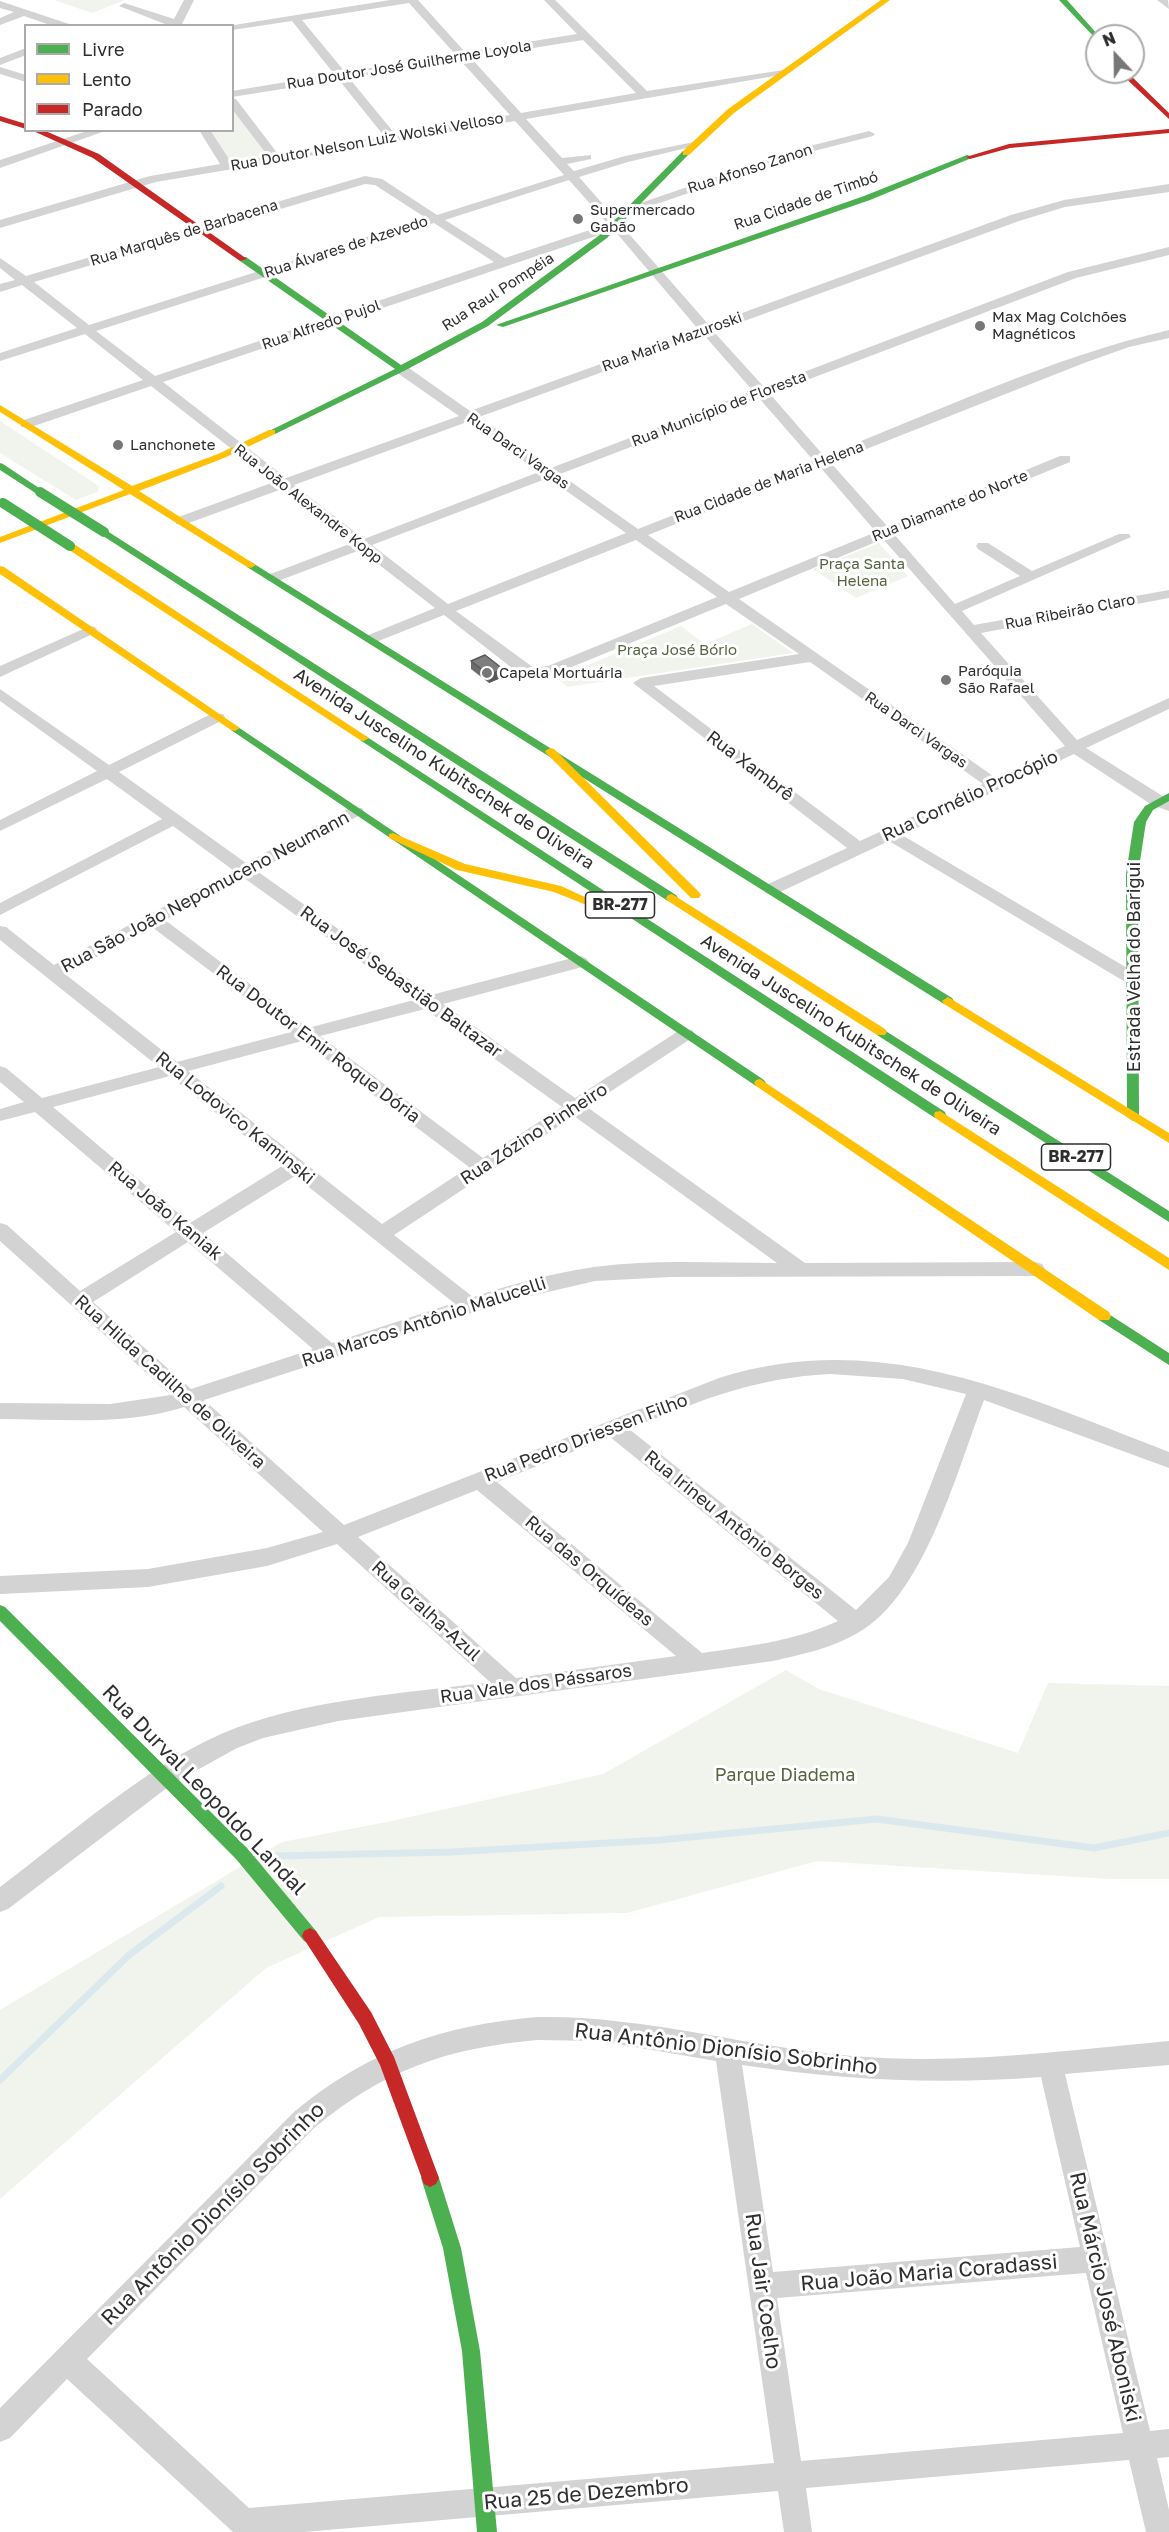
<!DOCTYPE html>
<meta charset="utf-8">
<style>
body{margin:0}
#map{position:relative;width:1169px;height:2532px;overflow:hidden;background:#fff;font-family:"Golos Text",sans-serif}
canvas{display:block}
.legend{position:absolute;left:24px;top:24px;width:210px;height:108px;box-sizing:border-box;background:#fff;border:2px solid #ababab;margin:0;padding:8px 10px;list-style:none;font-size:18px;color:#2e2e2e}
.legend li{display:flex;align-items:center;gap:12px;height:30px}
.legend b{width:30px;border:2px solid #ababab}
.north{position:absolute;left:1085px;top:24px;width:60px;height:60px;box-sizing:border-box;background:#fff;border:2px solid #ababab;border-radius:50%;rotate:338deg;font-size:16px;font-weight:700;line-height:24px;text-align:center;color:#2e2e2e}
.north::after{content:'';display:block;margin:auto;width:21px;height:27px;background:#777;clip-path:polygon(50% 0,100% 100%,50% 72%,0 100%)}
</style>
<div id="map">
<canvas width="1169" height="2532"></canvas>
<ul class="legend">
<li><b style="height:8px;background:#4caf50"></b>Livre</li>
<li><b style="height:8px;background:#ffc107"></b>Lento</li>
<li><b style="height:8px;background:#c62828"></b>Parado</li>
</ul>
<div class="north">N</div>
</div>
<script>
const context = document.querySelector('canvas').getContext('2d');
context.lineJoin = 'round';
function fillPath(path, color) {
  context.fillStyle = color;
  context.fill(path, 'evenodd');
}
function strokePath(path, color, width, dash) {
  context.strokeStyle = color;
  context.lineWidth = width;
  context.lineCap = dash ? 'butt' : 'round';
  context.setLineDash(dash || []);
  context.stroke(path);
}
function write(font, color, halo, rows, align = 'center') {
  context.font = font + ' "Golos Text",sans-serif';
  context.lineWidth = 6;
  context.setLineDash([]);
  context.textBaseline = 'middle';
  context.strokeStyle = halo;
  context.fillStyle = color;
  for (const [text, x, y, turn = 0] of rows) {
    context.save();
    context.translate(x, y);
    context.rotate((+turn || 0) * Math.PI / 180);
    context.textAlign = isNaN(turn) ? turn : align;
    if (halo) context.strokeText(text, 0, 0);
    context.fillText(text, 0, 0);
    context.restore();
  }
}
fillPath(new Path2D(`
 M54,0H125L92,13Z
 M233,107L269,156L231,162L210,131L232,130Z
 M0,421L99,486L98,492L76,500L0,453Z
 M879,543L908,576L856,598L813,569Z
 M752,624L793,653L567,687L557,678L681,626L705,644Z
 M786,1670L819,1689L1018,1753L1048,1683L1169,1686V1879H1110L817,1861L627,1913L379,1917L266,1968L0,2199V2010L282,1842L387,1822L603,1774Z`), '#f1f3ed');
strokePath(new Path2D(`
 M276,1856L451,1852L660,1840L877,1819L1094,1848L1169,1833
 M0,2080L129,1955L221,1886`), '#dbe9ef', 7);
fillPath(new Path2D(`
 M184,0H194L181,26H170L119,6L124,3L174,19Z
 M390,0H418L465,52L577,34L544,0H555L647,91L790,69L792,71L786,74L526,119L562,158L591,155V159L567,164L574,171L625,156L699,141V145L628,162L579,177L709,325L1011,215L1064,200L1169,184V192L1065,207L1019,221L714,332L764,387L1068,272L1169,247V255L1076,278L770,394L824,456C936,412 1052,357 1169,330V338L1129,347L1084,363L831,463L888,527L1060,456H1070V462L894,534L955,604L1020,576L978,549L976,546L978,543H988L1032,571L1119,534H1129L1131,537L962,611L974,625L1169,590V598L981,633L1077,740L1169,698V709L1086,748L1169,800V811L1152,805L1074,754L902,835L1139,975L1142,979L1139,983H1127L889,841L778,893H766L764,889L766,885L847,848L633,683L641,678L799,654L726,604L557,673L534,678L521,675L444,615L376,642H366L363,639L366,636L435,608L360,550L278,581H268L266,578L268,575L352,543L282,489L186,524H176V518L274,482L151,386L31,427H21V421L143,380L85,334L0,361V353L77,328L22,285L0,292V284L15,280L0,268V258L26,276L365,176L382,179L437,215L564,175L515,121L156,182L0,228V220L150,176L220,164L199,130H210L231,162L268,156L232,109V98L236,99L278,154L384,136L339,80L232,97V91L334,74L292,21L232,30V26H228ZM409,3L455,54L345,72L302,20ZM583,40L636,93L521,113L471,58ZM460,60L510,115L395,134L349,78ZM569,180L608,224L505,258L445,220ZM365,184L375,185L426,218L89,325L34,282ZM434,223L494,262L155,376L96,331ZM614,230L698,329L470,411L406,366H396V372L459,416L286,478L163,382ZM704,335L753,391L551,468L479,417ZM759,398L813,460L638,529L560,474ZM467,422L539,472L364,539L294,485ZM820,467L876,532L729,592L648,535ZM548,478L626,533L448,604L372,545ZM883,539L1065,746L996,778L739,599ZM636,540L717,597L548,666L534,668L456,611ZM810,662L983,784L860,841L654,686Z
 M1157,0H1168L1169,9Z
 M0,1L69,24L70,26H53L24,16L0,25V18L14,12L0,8Z
 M26,48V55L0,65V58Z
 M0,67L26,75V82L0,74Z
 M90,130H108L0,168V160Z
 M869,131L875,134L873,136L806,153L636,211L626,208L798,149Z
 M90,626L95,627L97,630L95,633L0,677V666Z
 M0,689L109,765L211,714H223L225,717L223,720L119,772L246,863L350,808H362L364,811L362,814L257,871L431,995L580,956L586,958L589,962L586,966L443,1004L575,1098L680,1030H692L695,1034L692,1038L587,1107L805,1263L1035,1262L1042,1264L1045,1269L1042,1274L1035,1276L671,1277L595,1281L505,1302L204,1400L344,1525L719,1378C881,1327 1020,1395 1169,1452V1468L984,1400C958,1468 926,1589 864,1629C837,1647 804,1654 773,1661L338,1721L263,1738L237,1748L172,1784L8,1909L0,1912V1887C68,1836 144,1768 221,1734C302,1699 403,1694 490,1682L337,1544L267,1566L148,1587L0,1594V1576L148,1569L267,1548L323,1532L184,1407C125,1426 61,1419 0,1419V1403L110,1404L171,1395L0,1241V1223L7,1225L80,1291L176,1232L35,1112L0,1121V1109L24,1102L0,1082V1066L6,1068L42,1098L159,1067L0,940V926L6,927L54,965L233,870L173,826L0,915V903L162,819L107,779L0,831V820L97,771L0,701ZM244,878L414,1000L308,1028L165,920ZM152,927L291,1032L177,1062L65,974ZM425,1009L562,1107L483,1158L320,1036ZM302,1041L469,1167L382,1224L188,1071ZM170,1076L282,1166L190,1223L53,1107ZM574,1116L777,1263C717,1263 654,1259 594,1267C553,1273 512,1284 473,1297L394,1235ZM295,1176L454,1303L332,1343L203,1233ZM188,1242L313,1349L191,1389L93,1302ZM830,1374L903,1379L966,1394L908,1543L889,1577L856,1610L629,1429C700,1401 752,1378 830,1374ZM610,1437L838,1621C795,1641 750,1646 702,1653L497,1482ZM477,1490L676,1656L516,1678L358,1537Z
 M537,2017C643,2015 747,2047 852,2056C958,2065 1063,2051 1169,2041V2065L1065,2074L1150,2431L1169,2429V2457L1157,2458L1169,2510V2532H1146L1129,2460L806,2488L812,2532H784L778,2491L304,2532H233L67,2379L10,2438L0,2442V2408L295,2111C368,2051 442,2025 537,2017ZM537,2040L600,2041L716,2061L774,2463L249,2508L87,2359L313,2129C383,2070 447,2048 537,2040ZM742,2065C842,2080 939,2085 1041,2077L1080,2247L773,2272ZM1086,2273L1123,2433L801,2461L777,2298Z`), '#d3d3d3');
fillPath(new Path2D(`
 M1059,0H1067L1099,36H1097V40Z
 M683,151L690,153L607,238L488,326L404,371L275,434L267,432L395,369L240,261V257H246L401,365L482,322L601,234Z
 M967,155L974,157L870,200L503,327L496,325L864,196Z
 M0,463L3,464L45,492L37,494L0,470Z
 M104,529L676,895L678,898L672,902L668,901L100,534L99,532Z
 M251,562L952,998L954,1001L948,1005L944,1004L247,567L246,565Z
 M235,725L764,1080L766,1083L764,1086H756L231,730V726Z
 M364,735L945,1112L946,1115L945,1118H935L360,740V736Z
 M1169,793V801L1153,810L1146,822L1138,874L1139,1117L1133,1121L1127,1117L1126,874L1134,822L1145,806Z
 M881,1028L1169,1211V1222L877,1035L875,1032L877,1029Z
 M1104,1311L1169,1353V1365L1099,1320L1097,1316L1099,1312Z
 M0,1605L5,1607L248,1849L316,1931L318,1936L316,1941L310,1944L304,1941L236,1859L0,1621Z
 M430,2169L436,2172L439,2178L461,2248L480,2351L497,2532H477L462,2351L443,2248L421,2178L424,2172Z`), '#4caf50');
fillPath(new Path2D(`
 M881,0H890L734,113L689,155H683V151L728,109Z
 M0,405L132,486L218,454L269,430H275V434L224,458L139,491L256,565L251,568L247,567L130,494L0,543V537L124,490L0,412Z
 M70,543L74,544L369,738L364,741L360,740L66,548L65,546Z
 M0,566L4,567L240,728L235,731L231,730L0,574Z
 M550,748L554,749L699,892L701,895L699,898H691L546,753L545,751Z
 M393,833L465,864L561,886L600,904L594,908L554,892L457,870L389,838V834Z
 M672,894L885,1029L887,1032L885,1035H877L668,901L666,898L668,895Z
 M948,997L1169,1133V1143L944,1004L942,1001Z
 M760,1079L1109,1312L1111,1316L1109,1320H1099L756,1086L754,1083L756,1080Z
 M940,1111L1169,1258V1270L935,1118L934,1115L935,1112Z`), '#ffc107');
fillPath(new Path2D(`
 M1119,72H1127L1169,113V119Z
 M0,116L26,124V129L0,121Z
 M1169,129V133L1010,148L970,159L966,157L1009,144Z
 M31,130H43L99,154L247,259L240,261L93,158Z
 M310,1928L316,1931L371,2012L394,2057L439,2178L436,2184L430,2187L424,2184L380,2065L359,2024L302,1936L304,1931Z`), '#c62828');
strokePath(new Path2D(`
 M40,492L104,532
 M3,503L70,546`), '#4caf50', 10);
fillPath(new Path2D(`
 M471,661L503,677L489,683L471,669Z`), '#6c6c6c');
fillPath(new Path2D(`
 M503,669V677L489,683V675Z`), '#585858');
const building = new Path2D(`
 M485,655L503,669L489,675L471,661Z`);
fillPath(building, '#7e7e7e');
strokePath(building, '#585858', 1.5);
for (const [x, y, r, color] of [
 [578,219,6,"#777"],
 [980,326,6,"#777"],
 [118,445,6,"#777"],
 [487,673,6,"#777"],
 [946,680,6,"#777"]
]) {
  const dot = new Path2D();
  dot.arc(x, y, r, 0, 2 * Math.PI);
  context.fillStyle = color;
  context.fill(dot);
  strokePath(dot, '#fff', 2);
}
write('15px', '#2e2e2e', '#fff', [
 ["Rua Doutor José Guilherme Loyola",409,65,-9],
 ["Rua Doutor Nelson Luiz Wolski Velloso",367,142,-10],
 ["Rua Afonso Zanon",750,169,-18],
 ["Rua Cidade de Timbó",806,201,-19],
 ["Rua Marquês de Barbacena",184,233,-17],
 ["Rua Álvares de Azevedo",346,247,-18],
 ["Rua Raul Pompéia",498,292,-33],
 ["Rua Alfredo Pujol",321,325,-19],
 ["Rua Maria Mazuroski",672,342,-20],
 ["Rua Município de Floresta",719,409,-21],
 ["Rua Darci Vargas",518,451,35],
 ["Rua Cidade de Maria Helena",769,482,-21],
 ["Rua João Alexandre Kopp",308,504,38],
 ["Rua Diamante do Norte",950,506,-22],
 ["Rua Ribeirão Claro",1070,612,-11],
 ["Rua Darci Vargas",916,730,35]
]);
write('15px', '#2e2e2e', '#fff', [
 ["Supermercado",590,210],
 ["Gabão",590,227],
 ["Max Mag Colchões",992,317],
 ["Magnéticos",992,334],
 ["Lanchonete",130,445],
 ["Paróquia",958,671],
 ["São Rafael",958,688],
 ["Capela Mortuária",499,673]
], 'left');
write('15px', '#556540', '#fff', [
 ["Praça Santa",862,564],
 ["Helena",862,581],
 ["Praça José Bório",677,650]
]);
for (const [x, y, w] of [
 [620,905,69],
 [1076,1157,69]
]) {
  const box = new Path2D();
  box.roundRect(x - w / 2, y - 13, w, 26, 4.5);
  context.fillStyle = '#fff';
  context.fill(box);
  strokePath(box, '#2e2e2e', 1.5);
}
write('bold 16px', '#2e2e2e', null, [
 ["BR-277",620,905],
 ["BR-277",1076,1157]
]);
write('18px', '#2e2e2e', '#fff', [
 ["Rua Xambrê",750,766,37],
 ["Avenida Juscelino Kubitschek de Oliveira",444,769,33],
 ["Rua Cornélio Procópio",970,796,-25],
 ["Rua São João Nepomuceno Neumann",205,892,-28],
 ["Estrada Velha do Barigui",1134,967,-90],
 ["Rua José Sebastião Baltazar",401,982,36],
 ["Avenida Juscelino Kubitschek de Oliveira",851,1035,33],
 ["Rua Doutor Emir Roque Dória",318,1044,37],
 ["Rua Lodovico Kaminski",235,1118,39],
 ["Rua Zózino Pinheiro",534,1134,-33],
 ["Rua João Kaniak",165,1211,40],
 ["Rua Marcos Antônio Malucelli",424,1322,-18],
 ["Rua Hilda Cadilhe de Oliveira",170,1382,42],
 ["Rua Pedro Driessen Filho",586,1438,-21],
 ["Rua Irineu Antônio Borges",734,1525,39],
 ["Rua das Orquídeas",589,1571,40],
 ["Rua Gralha-Azul",426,1611,42],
 ["Rua Vale dos Pássaros",536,1684,-8]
]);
write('18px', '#556540', '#fff', [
 ["Parque Diadema",785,1775]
]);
write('21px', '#2e2e2e', '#fff', [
 ["Rua Durval Leopoldo Landal",204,1790,46],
 ["Rua Antônio Dionísio Sobrinho",726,2049,7],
 ["Rua Antônio Dionísio Sobrinho",213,2214,-45],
 ["Rua João Maria Coradassi",929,2273,-5],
 ["Rua Jair Coelho",763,2291,82],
 ["Rua Márcio José Aboniski",1105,2297,77],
 ["Rua 25 de Dezembro",586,2494,-5]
]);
</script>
